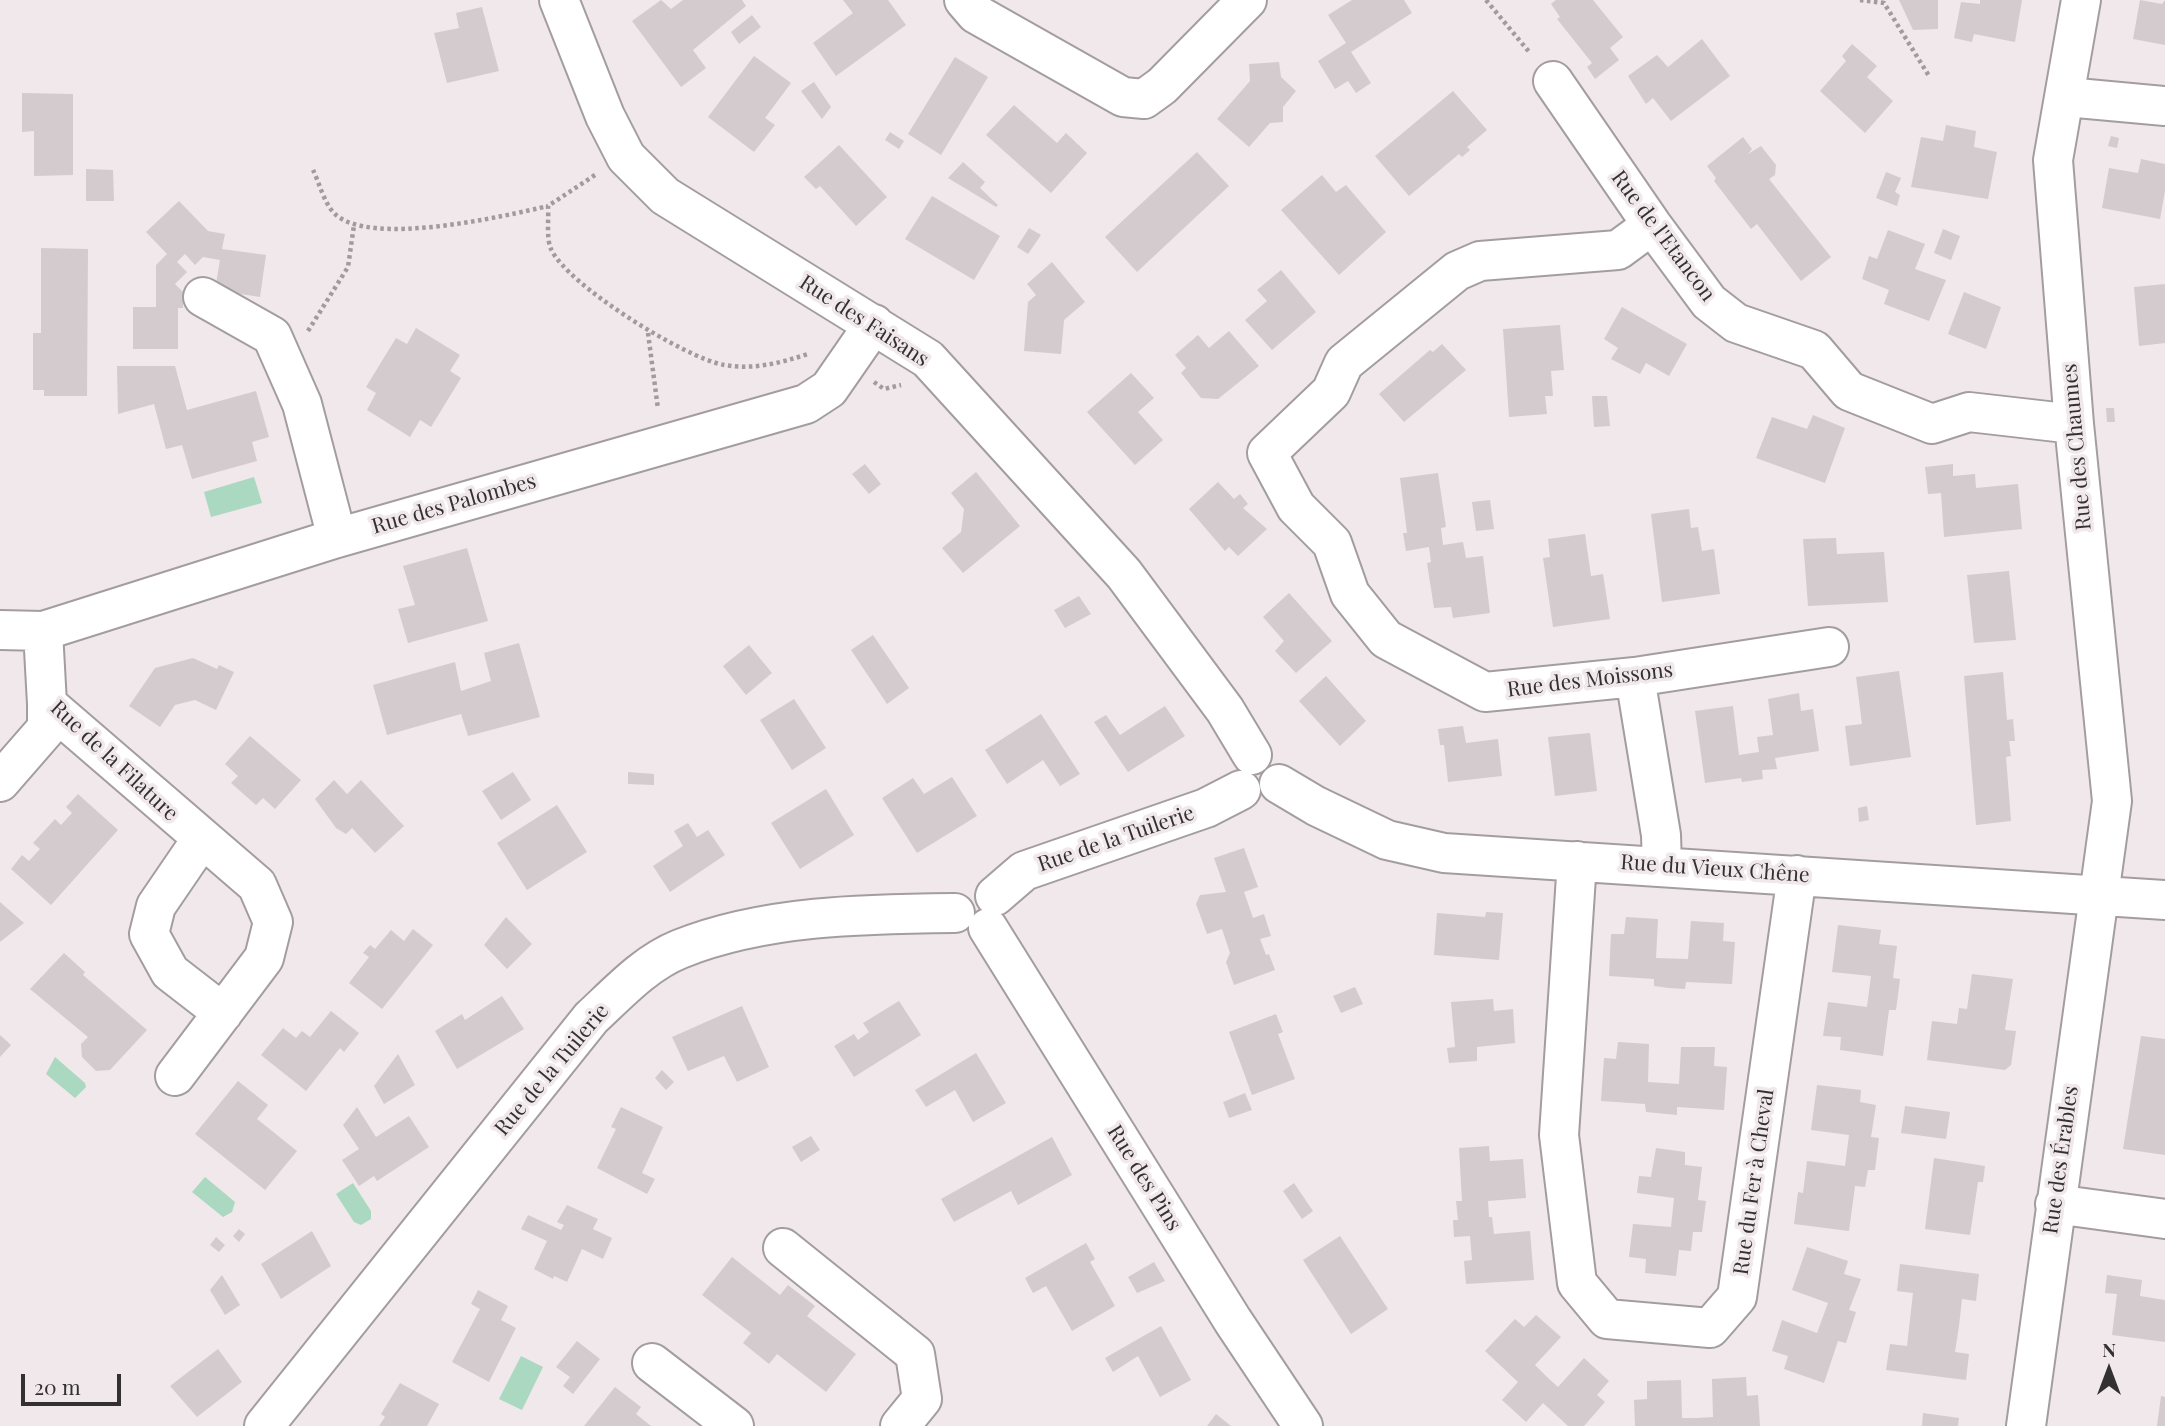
<!DOCTYPE html>
<meta charset="utf-8">
<style>
body{margin:0}
#map{position:relative;width:2165px;height:1426px;overflow:hidden;background:#f0e8eb;font-family:"Playfair Display",serif}
canvas{display:block}
.north{position:absolute;left:2074px;top:1335px;width:70px;height:70px;-webkit-text-stroke:5px #f0e8eb;paint-order:stroke;rotate:0deg;font-size:19px;font-weight:700;line-height:28px;text-align:center;color:#333032}
.north::after{content:'';display:block;margin:auto;width:24px;height:32px;background:#333032;clip-path:polygon(50% 0,100% 100%,50% 72%,0 100%)}
.scale{position:absolute;left:21px;top:1374px;width:100px;height:32px;box-sizing:border-box;border:4px solid #333032;border-top:0;padding-left:9px;font-size:21px;line-height:24px;white-space:nowrap;color:#333032;-webkit-text-stroke:5px #f0e8eb;paint-order:stroke}
</style>
<div id="map">
<canvas width="2165" height="1426"></canvas>
<div class="north">N</div>
<div class="scale">20 m</div>
</div>
<script>
const context = document.querySelector('canvas').getContext('2d');
context.lineJoin = 'round';
function fillPath(path, color) {
  context.fillStyle = color;
  context.fill(path, 'evenodd');
}
function strokePath(path, color, width, dash) {
  context.strokeStyle = color;
  context.lineWidth = width;
  context.lineCap = dash ? 'butt' : 'round';
  context.setLineDash(dash || []);
  context.stroke(path);
}
function write(font, color, halo, rows, align = 'center') {
  context.font = font + ' "Playfair Display",serif';
  context.lineWidth = 7;
  context.setLineDash([]);
  context.textBaseline = 'middle';
  context.strokeStyle = halo;
  context.fillStyle = color;
  for (const [text, x, y, turn = 0] of rows) {
    context.save();
    context.translate(x, y);
    context.rotate((+turn || 0) * Math.PI / 180);
    context.textAlign = isNaN(turn) ? turn : align;
    if (halo) context.strokeText(text, 0, 0);
    context.fillText(text, 0, 0);
    context.restore();
  }
}
fillPath(new Path2D(`
 M254,477L262,503L211,517L204,492Z
 M55,1057L85,1083L86,1087L75,1098L46,1074Z
 M205,1177L235,1202L232,1212L223,1217L192,1192Z
 M353,1183L371,1211V1219L361,1225L354,1222L336,1194Z
 M521,1356L543,1367L522,1410L499,1399Z`), '#aad8c1');
fillPath(new Path2D(`
 M661,0L671,9L683,0H742L746,6L693,50L706,68L681,87L632,21Z
 M843,0H888L906,25L836,76L813,43L853,13Z
 M1352,0H1404L1412,13L1351,52L1371,83L1356,93L1348,81L1335,89L1318,61L1346,43L1328,15Z
 M1556,0H1593L1623,37L1610,48L1619,60L1595,79L1587,67L1592,63L1557,19L1560,17L1551,4Z
 M1899,0H1938V29L1913,30Z
 M1980,0H2022L2015,42L1974,34L1972,42L1954,38L1961,2L1980,4Z
 M2140,0L2162,4L2165,0V45L2133,39Z
 M482,7L499,71L447,83L434,33L459,28L456,13Z
 M752,15L761,27L739,44L731,32Z
 M1702,39L1730,76L1671,121L1653,98L1646,104L1628,76L1657,55L1668,67Z
 M1852,44L1877,66L1867,77L1893,101L1865,133L1820,91L1846,61L1842,56Z
 M754,56L791,83L765,118L775,125L754,152L708,117Z
 M955,57L988,77L941,155L908,134Z
 M1279,62L1281,77L1296,91L1283,107V122L1270,123L1249,147L1217,119L1250,81L1249,64Z
 M814,82L831,107L822,119L801,91Z
 M1453,91L1487,130L1467,147L1470,150L1462,157L1459,154L1409,196L1375,156Z
 M22,93L73,94V175L34,176V131L22,132Z
 M1014,105L1057,143L1066,133L1087,153L1051,193L986,135Z
 M1946,125L1976,131L1974,147L1997,152L1988,199L1911,187L1921,137L1943,141Z
 M890,132L904,141L899,149L885,140Z
 M2111,136L2119,138L2117,148L2108,146Z
 M1743,137L1752,149L1748,154L1761,146L1776,165L1775,175L1769,179L1831,257L1801,281L1757,224L1751,229L1714,181L1716,178L1707,166Z
 M839,145L887,197L856,226L820,186L816,189L804,177Z
 M1197,152L1229,186L1137,272L1105,237Z
 M2141,159L2165,164V191L2160,219L2102,208L2109,168L2138,173Z
 M963,162L985,182L980,188L998,205L996,207L948,178Z
 M86,169L113,170L114,201H86Z
 M1886,172L1901,178L1895,192L1900,195L1897,206L1876,198Z
 M1322,175L1336,192L1346,185L1386,232L1339,275L1281,210Z
 M932,196L1000,236L974,280L905,239Z
 M179,201L208,231L225,234L222,249L266,255L260,297L215,290L220,260L203,257L195,265L185,254L177,262L187,272L175,284L183,292V308H178V349H133V307H156V265L167,254L146,232Z
 M1029,228L1041,235L1028,254L1017,247Z
 M1943,229L1960,236L1951,260L1934,253Z
 M1888,230L1925,244L1915,269L1946,280L1929,321L1884,304L1889,290L1862,279L1869,256L1877,259Z
 M41,248L88,249L87,396H44V390H33V333H41Z
 M1052,262L1085,302L1064,320L1061,354L1024,351L1028,302L1036,295L1027,284Z
 M1281,270L1316,312L1272,350L1245,320L1267,301L1257,290Z
 M2165,284V343L2139,346L2134,287Z
 M1964,292L2001,307L1986,349L1948,334Z
 M1622,307L1687,344L1669,376L1646,363L1640,374L1611,359L1618,348L1604,339Z
 M1560,325L1564,370L1551,371L1553,396H1545L1547,414L1509,417L1503,329Z
 M416,328L460,355L450,371L461,378L431,427L420,420L410,437L367,410L376,393L366,387L396,338L407,344Z
 M1229,331L1259,366L1218,399L1201,398L1181,373L1186,368L1175,355L1198,335L1209,348Z
 M1442,344L1466,370L1404,422L1379,394L1430,350L1433,352Z
 M117,366H175L187,410L256,391L269,437L252,442L257,461L192,479L182,445L166,449L154,404L118,414Z
 M1131,373L1154,398L1138,412L1163,440L1135,465L1087,412Z
 M1592,396H1607L1610,426L1594,427Z
 M2106,408H2114L2115,422H2107Z
 M1813,415L1845,428L1825,483L1756,458L1772,417L1807,429Z
 M865,464L881,484L869,494L852,474Z
 M1953,464V476L1975,474L1976,488L2018,484L2022,529L1944,537L1941,493L1928,494L1925,467Z
 M976,472L1020,526L963,573L942,548L961,532L964,509L951,493Z
 M1438,473L1446,527L1441,528L1443,545L1463,542L1466,558L1483,556L1490,613L1453,618L1451,607L1434,608L1427,563L1431,562L1429,547L1406,551L1403,533H1407L1400,478Z
 M1218,482L1234,499L1240,494L1248,504L1243,508L1267,529L1238,556L1229,547L1225,551L1189,509Z
 M1490,500L1494,529L1476,531L1472,502Z
 M1689,509L1691,528L1698,527L1702,551L1714,549L1720,594L1662,602L1651,514Z
 M1585,534L1591,576L1603,574L1610,619L1553,627L1543,558L1550,557L1548,539Z
 M1836,538L1837,554L1884,552L1888,602L1808,606L1803,539Z
 M467,548L488,621L408,643L398,609L415,605L403,566Z
 M2009,571L2016,640L1974,643L1967,575Z
 M1289,593L1332,641L1296,673L1275,651L1284,641L1263,617Z
 M1079,596L1091,614L1065,628L1054,610Z
 M873,635L909,688L887,704L851,650Z
 M519,643L540,717L468,736L461,714L387,735L373,685L455,662L461,691L491,681L484,653Z
 M749,645L772,673L746,695L723,666Z
 M193,658L217,669L219,665L234,672L216,710L195,700L175,705L160,727L129,706L155,668Z
 M1899,671L1911,757L1850,766L1845,726L1862,724L1856,677Z
 M2003,672L2007,720L2013,719L2015,741H2009L2011,756L2006,757L2011,821L1976,825L1964,676Z
 M1326,676L1366,721L1340,746L1299,701Z
 M1799,693L1801,711L1813,709L1819,751L1775,758L1777,769L1762,770L1763,779L1742,782L1741,778L1705,783L1695,711L1733,706L1739,755L1759,752L1757,737L1773,735L1768,699Z
 M794,699L826,748L792,770L760,720Z
 M1165,706L1185,736L1128,772L1094,722L1106,715L1120,735Z
 M1041,714L1080,774L1060,786L1043,760L1007,784L985,750Z
 M1463,726L1466,743L1498,739L1502,776L1448,782L1444,745H1440L1438,729Z
 M1590,733L1597,791L1555,796L1548,737Z
 M250,736L301,780L275,809L263,798L256,805L231,783L238,776L225,764Z
 M513,772L531,800L501,820L482,791Z
 M628,772L654,774V785L628,784Z
 M952,777L977,816L917,853L882,798L913,778L924,794Z
 M334,780L347,794L361,780L404,826L375,853L352,828L346,834L336,828L315,799Z
 M826,789L854,835L800,869L771,823Z
 M78,794L118,830L51,905L11,869L22,855L29,861L40,849L33,843L55,819L61,825L72,813L66,807Z
 M557,805L587,852L527,890L497,843Z
 M1867,806L1869,820L1859,822L1858,808Z
 M688,823L697,837L708,830L725,855L670,892L653,866L683,846L674,831Z
 M1244,848L1258,887L1244,892L1253,918L1264,914L1271,936L1260,939L1266,955L1269,954L1275,970L1234,985L1226,962L1230,953L1222,929L1207,934L1196,904L1200,895L1226,892L1214,858Z
 M0,902L24,923L0,942Z
 M1486,912L1503,913L1499,960L1434,955L1437,913L1485,917Z
 M506,917L532,944L507,969L484,945Z
 M1626,917L1658,919L1656,958L1688,959L1691,921L1724,923L1723,941L1735,942L1732,984L1686,982L1685,989L1669,988L1654,986V979L1609,976L1611,934H1624Z
 M1838,925L1881,930L1879,944L1897,946L1893,978L1900,979L1898,995L1896,1010H1889L1883,1056L1840,1050L1841,1037L1823,1036L1828,1002L1867,1007L1871,976L1832,972Z
 M413,929L433,945L382,1009L349,983L369,957L363,953L370,945L375,949L391,930L404,941Z
 M64,953L85,972L83,975L147,1030L110,1070L96,1071L82,1057L81,1044L88,1037L30,989Z
 M1972,974L2013,979L2005,1030L2016,1031L2011,1065L2005,1070L1927,1060L1932,1021L1957,1024L1959,1008L1967,1009Z
 M1355,987L1363,1004L1341,1013L1333,996Z
 M502,996L524,1029L457,1069L435,1031L462,1014L465,1020Z
 M1493,999L1494,1011L1513,1009L1515,1043L1477,1047V1061L1449,1063L1447,1048L1455,1047L1451,1002Z
 M899,1001L921,1035L854,1077L834,1046L854,1034L858,1040L869,1032L863,1023Z
 M742,1006L769,1067L737,1082L724,1056L688,1071L672,1037Z
 M331,1011L359,1033L344,1052L340,1048L306,1091L261,1055L283,1028L296,1038L302,1031L310,1037Z
 M1276,1014L1283,1032L1278,1034L1295,1079L1252,1095L1229,1032Z
 M0,1035L11,1045L0,1057Z
 M2141,1036L2165,1039V1155L2123,1149Z
 M1618,1042L1649,1044L1648,1082L1679,1084L1681,1047H1715L1714,1066L1727,1067L1724,1110L1677,1107V1115L1646,1112L1645,1104L1601,1101L1604,1058L1616,1059Z
 M976,1053L1006,1103L973,1122L955,1090L926,1107L915,1090Z
 M398,1054L415,1085L384,1104L374,1086Z
 M662,1070L674,1082L666,1090L655,1078Z
 M238,1081L268,1105L257,1119L297,1151L265,1190L195,1134Z
 M1817,1085L1861,1090L1860,1102L1876,1105L1871,1137L1879,1138L1875,1170H1868L1865,1187L1855,1186L1849,1231L1794,1224L1798,1192L1803,1193L1807,1161L1845,1166L1849,1135L1811,1130Z
 M1245,1093L1252,1110L1229,1118L1223,1102Z
 M1905,1106L1950,1112L1946,1139L1901,1133Z
 M357,1107L376,1137L409,1116L429,1147L377,1181L374,1176L359,1186L342,1160L359,1149L343,1125Z
 M621,1107L663,1127L642,1173L655,1179L647,1194L597,1168L616,1129L611,1127Z
 M811,1136L820,1150L801,1162L792,1147Z
 M1052,1137L1072,1175L1018,1205L1011,1191L954,1222L941,1199Z
 M1489,1146L1490,1161L1523,1159L1526,1198L1488,1201L1489,1217H1492L1494,1234L1530,1231L1534,1280L1466,1284L1464,1261L1472,1260L1470,1236L1454,1237L1453,1220H1458L1456,1201H1462L1459,1148Z
 M1656,1148L1685,1152V1165L1702,1167L1698,1200L1706,1201L1702,1232H1693L1691,1251L1679,1250L1676,1276L1645,1273L1646,1259L1629,1257L1633,1224L1671,1227L1674,1198L1637,1193L1639,1176L1651,1177Z
 M1934,1158L1985,1166L1983,1182H1978L1970,1235L1925,1229Z
 M1294,1183L1313,1211L1302,1219L1283,1191Z
 M567,1205L598,1219L593,1229L612,1238L603,1259L582,1249L567,1282L554,1276L553,1279L534,1269L547,1241L521,1229L528,1215L561,1230L564,1225L557,1222Z
 M239,1229L245,1234L239,1242L233,1236Z
 M312,1231L331,1266L281,1299L261,1264Z
 M1340,1236L1388,1309L1351,1334L1303,1260Z
 M216,1237L225,1245L219,1252L210,1245Z
 M1086,1243L1095,1259L1090,1262L1115,1306L1072,1331L1046,1286L1033,1293L1025,1278Z
 M1807,1247L1848,1261L1844,1274L1861,1279L1849,1310L1856,1312L1846,1343L1838,1341L1824,1383L1784,1369L1788,1356L1772,1351L1782,1320L1817,1333L1828,1303L1792,1290Z
 M732,1257L780,1295L788,1285L815,1306L807,1316L856,1354L826,1392L777,1354L769,1364L743,1343L751,1333L702,1295Z
 M1154,1262L1165,1281L1137,1293L1128,1277Z
 M1900,1264L1979,1274L1976,1301L1962,1299L1959,1326L1955,1352L1969,1354L1966,1380L1886,1370L1890,1344L1907,1346L1913,1293L1897,1291Z
 M222,1275L240,1305L225,1315L210,1290Z
 M2107,1275L2142,1280L2140,1296L2165,1300V1342L2112,1335L2117,1294L2105,1293Z
 M478,1290L508,1306L501,1320L516,1328L489,1382L452,1362L480,1309L471,1304Z
 M1536,1315L1561,1337L1535,1365L1547,1377L1558,1387L1584,1358L1609,1381L1597,1395L1605,1402L1584,1426H1568L1543,1403L1526,1422L1502,1400L1518,1382L1485,1351L1515,1319L1524,1327Z
 M1161,1326L1191,1380L1160,1397L1138,1356L1113,1372L1105,1358Z
 M577,1341L600,1359L573,1394L563,1386L570,1377L556,1367Z
 M218,1349L242,1382L197,1417L170,1386Z
 M1746,1377L1747,1396L1758,1395L1760,1426H1635L1634,1400L1647,1399V1381L1681,1380L1682,1418H1697L1713,1417L1712,1379Z
 M400,1383L439,1404L427,1426H379L385,1417L381,1414Z
 M615,1387L641,1407L636,1414L651,1426H584Z
 M2161,1396L2165,1397V1426H2157Z
 M1923,1413L1959,1418L1958,1426H1922Z
 M1216,1414L1231,1426H1207Z`), '#d3cbce');
const minor = new Path2D(`
 M559,0L605,116L626,157L665,196L928,359L1124,574L1225,710L1252,755
 M964,0L976,14L1123,97L1144,99L1162,86L1247,0
 M1553,81L1652,225L1709,302L1736,323L1814,350L1849,391L1932,424L1969,412L2074,424
 M2066,97L2165,106
 M1652,225L1618,250L1480,261L1457,271L1344,363L1331,392L1267,453L1296,507L1332,543L1350,594L1386,639L1485,692L1635,677L1829,647
 M203,297L272,336L302,404L337,538
 M0,630L43,631L337,538L806,404L829,389L874,324
 M43,631L47,704L257,885L273,922L264,958L175,1076
 M1635,677L1661,835L1662,865
 M0,782L47,728V704
 M1279,784L1316,806L1387,840L1444,853L2165,900
 M201,840L156,906L149,934L170,972L223,1013
 M1577,861L1559,1135L1577,1283L1607,1319L1710,1328L1737,1297L1797,875
 M995,896L1024,871L1206,808L1241,790
 M988,928L1233,1321L1303,1426
 M2055,1204L2165,1219
 M783,1248L915,1354L922,1399L900,1426
 M652,1363L734,1426
 M264,1426L591,1018C618,993 645,963 680,949C765,915 865,914 955,913
 M2026,1426L2112,801L2074,424L2053,160L2081,0`);
strokePath(minor, '#a49da0', 42);
strokePath(new Path2D(`
 M1486,0L1530,53
 M1860,0L1884,3L1929,76
 M313,170C319,182 324,203 334,213C368,248 505,216 548,206
 M595,175L548,206C549,218 546,238 551,249C567,285 685,358 724,365C754,370 780,363 808,354
 M308,331L348,267L354,225
 M648,333L658,409
 M874,382L884,389L901,385`), '#a19b9d', 4.5, [3.5, 3.5]);
strokePath(minor, '#fff', 38);
write('21px', '#333032', '#f0e8eb', [
 ["Rue de l'Etancon",1663,236,53],
 ["Rue des Faisans",864,321,33],
 ["Rue des Chaumes",2077,447,-95],
 ["Rue des Palombes",454,504,-16],
 ["Rue des Moissons",1590,680,-7],
 ["Rue de la Filature",114,761,43],
 ["Rue de la Tuilerie",1116,839,-19],
 ["Rue du Vieux Chêne",1715,869,4],
 ["Rue de la Tuilerie",552,1070,-50],
 ["Rue des Érables",2061,1160,-82],
 ["Rue des Pins",1144,1178,58],
 ["Rue du Fer à Cheval",1754,1182,-82]
]);
</script>
